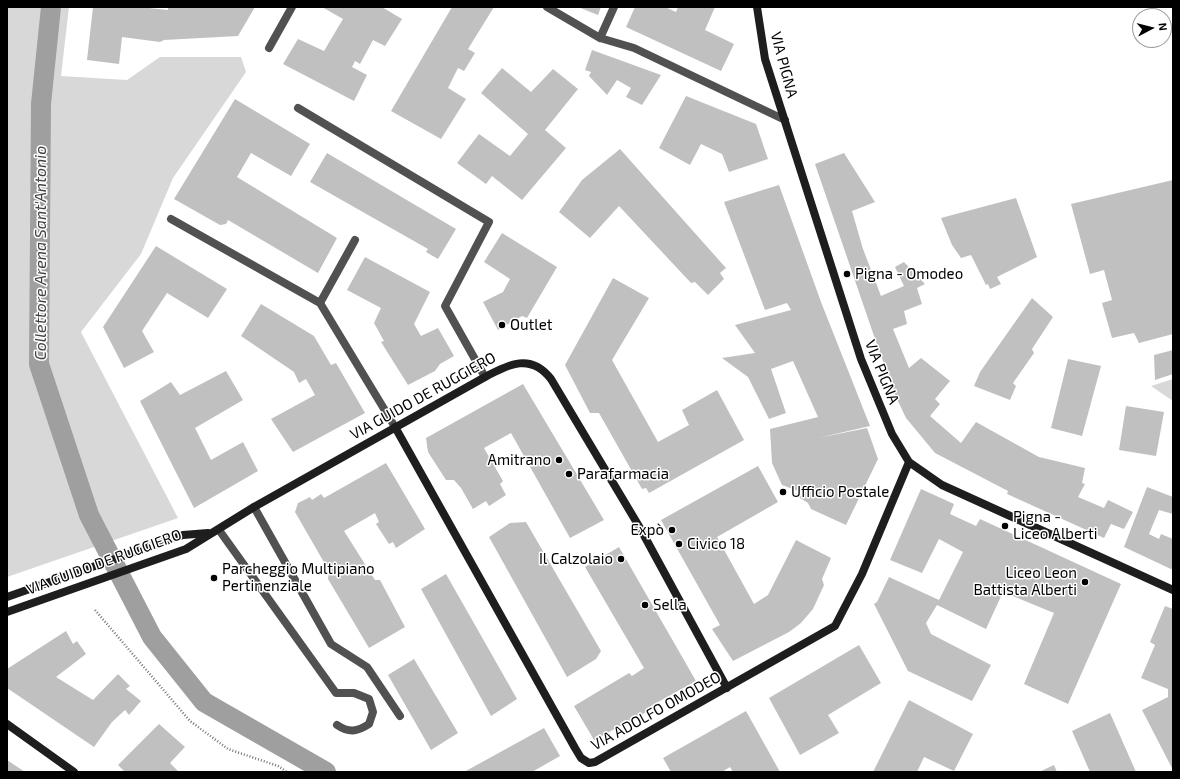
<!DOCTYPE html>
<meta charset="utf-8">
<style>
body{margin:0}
#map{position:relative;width:1180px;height:779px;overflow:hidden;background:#fff;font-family:"Exo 2",sans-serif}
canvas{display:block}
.frame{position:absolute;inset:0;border:8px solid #000;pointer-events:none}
.north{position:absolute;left:1132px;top:8px;width:40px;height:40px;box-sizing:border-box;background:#fff;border:1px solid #999;border-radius:50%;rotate:83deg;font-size:11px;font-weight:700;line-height:16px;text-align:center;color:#000}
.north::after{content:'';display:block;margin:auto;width:14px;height:18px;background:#000;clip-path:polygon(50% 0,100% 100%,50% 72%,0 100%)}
</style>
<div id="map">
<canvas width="1180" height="779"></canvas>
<div class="frame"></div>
<div class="north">N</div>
</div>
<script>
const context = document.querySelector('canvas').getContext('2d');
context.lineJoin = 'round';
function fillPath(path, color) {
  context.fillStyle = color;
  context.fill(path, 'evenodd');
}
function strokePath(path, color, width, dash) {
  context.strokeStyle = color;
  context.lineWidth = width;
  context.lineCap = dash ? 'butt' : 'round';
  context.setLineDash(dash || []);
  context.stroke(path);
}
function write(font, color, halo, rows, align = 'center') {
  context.font = font + ' "Exo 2",sans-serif';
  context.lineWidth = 3;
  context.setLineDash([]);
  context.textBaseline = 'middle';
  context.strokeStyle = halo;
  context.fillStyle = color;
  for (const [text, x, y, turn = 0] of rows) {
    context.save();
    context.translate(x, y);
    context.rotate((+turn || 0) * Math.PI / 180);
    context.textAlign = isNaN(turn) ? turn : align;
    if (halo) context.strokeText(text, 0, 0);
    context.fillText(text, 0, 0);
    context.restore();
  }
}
fillPath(new Path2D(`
 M7,7H69L61,76L127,80L160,57H241L246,72L173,178L141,254L81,332L178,518L7,577Z
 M1173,379V401L1151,386Z`), '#d8d8d8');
strokePath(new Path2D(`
 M51,7L41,104L39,364L89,515L152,637L204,702L326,772`), '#9f9f9f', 20);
fillPath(new Path2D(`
 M93,7H139L168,10V7H255L238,36L164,40L160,42L122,37L119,64L87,60Z
 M322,7H382L402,19L385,46L373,40L360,64L355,61L352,67L367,75L354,101L283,64L298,39L324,51L343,19Z
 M452,7H494L468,49L475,53L464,71L458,68L448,88L466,99L441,139L391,111Z
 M578,7H601L598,15Z
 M635,7H665L676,12L678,7H715L705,30L734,44L721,71L626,27Z
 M592,50L661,75L642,105L626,97L631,88L617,80L607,95L589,76L591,72L585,70Z
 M502,68L531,92L553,69L578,89L545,130L566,148L522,200L492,176L486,184L457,163L479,134L510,156L528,134L481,93Z
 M686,96L756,124L768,159L729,172L722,154L701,144L690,165L659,148Z
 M235,99L310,144L291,176L251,153L237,177L337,238L318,273L228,220L226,224L220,225L174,199Z
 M620,149L726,268L720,273L724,279L708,295L695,282L691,283L619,206L590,238L559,212L582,180Z
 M327,153L456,229L438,259L426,252L428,249L310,182Z
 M844,153L875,202L852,211L863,249L881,296L904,286L895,267L904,262L925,284L917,288L922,304L904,311L907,324L893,329L909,368L921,358L950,381L935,399L940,404L930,416L961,443L976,422L1039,457L1085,468L1082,483L1085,484L1078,497L1104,508L1108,500L1133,512L1124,529L1111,524L1104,538L1007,494L1008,491L935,453L906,418L896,397L874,336L815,164Z
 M1173,180V334L1139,343L1134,333L1112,338L1102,303L1112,300L1104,270L1090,274L1071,204Z
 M779,185L821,302L870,426L818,438L867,428L878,459L846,525L811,509L808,503L795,495L798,491L782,485L772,463L770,429L818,417L793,361L771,369L786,413L769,419L748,377L722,358L755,353L735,325L791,310L787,303L765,310L724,202Z
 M1016,198L1037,257L997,277L1001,284L990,289L988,284L986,285L971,255L961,258L952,245L941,218Z
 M502,233L557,267L527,318L522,316L498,330L483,302L503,292L510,279L484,262Z
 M156,246L227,289L208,318L167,293L142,331L154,352L124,368L103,327Z
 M365,257L430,292L414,324L421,336L438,328L454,356L440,364L435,371L408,385L381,342L384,341L374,323L381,308L347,290Z
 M613,278L649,298L612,360L658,442L689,425L682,410L717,390L744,440L649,493L646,488L642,489L599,413H590L565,365Z
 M1032,298L1053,317L1032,349L1034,353L1013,383L1016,386L1010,400L974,386L980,372Z
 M261,304L314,336L331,365L336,363L365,413L293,452L271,419L315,395L306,379L299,383L294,372L241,336Z
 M1173,350V374L1155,380L1154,355Z
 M1068,359L1101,366L1082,436L1051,428Z
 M226,371L243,400L195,428L211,460L243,442L258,471L194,508L140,401L171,382L180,395Z
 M523,384L604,520L570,538L511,433L484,448L503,481L500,484L506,495L489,506L486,501L473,509L461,488L454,480H446L428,452L426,438Z
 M1126,406L1164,412L1156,456L1119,450Z
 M386,463L425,529L396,548L393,542L389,544L376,524L379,522L375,513L344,531L375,580H380L405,627L369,648L328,579L329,571L295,512L298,503L310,497L312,500L321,494L324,498Z
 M758,466L778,502L717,537L754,604L768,595L796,540L831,558L822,579L824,585L813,609L801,623L789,632L733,661L712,629L720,625L661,520Z
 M1147,487L1173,497V514L1159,510L1149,534L1159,539L1161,534L1173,539V570L1124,547Z
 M921,489L954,504L950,514L976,526L980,519L1121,584L1068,704L1024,684L1054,613L1003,592L986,629L937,605L926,623L931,634L991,665L972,701L908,671L874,604L877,602L889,577L939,600L963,552L939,539L922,573L890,560Z
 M526,522L601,651L596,659L567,677L489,537L510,523Z
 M619,547L696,681L649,707L650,710L594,740L574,706L629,673L632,676L644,668L585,567Z
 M446,574L517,699L491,716L421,589Z
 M1165,606L1173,609V770L1142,710L1168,697V689L1141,678L1155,645L1150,642Z
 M66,631L73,644L77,641L86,654L56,677L93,700L118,674L130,686L126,689L141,701L129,715L125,710L112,722L94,747L7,688V669Z
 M859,645L881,683L828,715L839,733L800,755L769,698Z
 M414,659L458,733L431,750L388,675Z
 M909,700L973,734L954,771L924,757L917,772H873Z
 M746,711L780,772H733L730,767L722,772H671L663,758Z
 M1110,713L1136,772H1090L1072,731Z
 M159,724L185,747L170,763L179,772H125L118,765Z
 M544,728L560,756L532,772H464Z
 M7,760L25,772H7Z
 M1054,765L1057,772H1039Z`), '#c0c0c0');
strokePath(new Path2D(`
 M95,610L190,721L228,749L278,766L287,772`), '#737373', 2.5, [1, 2]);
strokePath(new Path2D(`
 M219,530L336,693H354L369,699L373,712L369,724C357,732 349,733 337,725`), '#515151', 8);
strokePath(new Path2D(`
 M547,7L600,38L634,48L785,120
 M600,38L614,7
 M269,48L292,7
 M298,108L489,222L445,306L485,377
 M171,219L320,303L395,427
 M320,303L355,240
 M254,507L331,644L367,667L400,716`), '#515151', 8);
strokePath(new Path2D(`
 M757,7L765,59L861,359L892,434L909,462L942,485L1173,590
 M395,427L575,748L581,758L589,763L595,762L835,626L862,574L909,462
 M7,597L183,535L208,533
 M7,612L186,549L254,507L485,377C509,364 531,353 551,379L640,528L727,688
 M7,724L74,772`), '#1e1e1e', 8);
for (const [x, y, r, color] of [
 [847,274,4,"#000"],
 [502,325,4,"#000"],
 [559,460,4,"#000"],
 [569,474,4,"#000"],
 [783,492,4,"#000"],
 [1005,526,4,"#000"],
 [672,530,4,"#000"],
 [679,544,4,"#000"],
 [621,559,4,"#000"],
 [214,578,4,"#000"],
 [1085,582,4,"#000"],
 [645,605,4,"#000"]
]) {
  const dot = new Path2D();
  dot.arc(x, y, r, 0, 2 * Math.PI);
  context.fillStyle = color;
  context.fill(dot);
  strokePath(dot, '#fff', 1.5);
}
write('15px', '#000', '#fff', [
 ["VIA PIGNA",784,65,75],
 ["VIA PIGNA",882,372,68],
 ["VIA GUIDO DE RUGGIERO",423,396,-29],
 ["VIA GUIDO DE RUGGIERO",104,562,-20],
 ["VIA ADOLFO OMODEO",656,711,-29]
]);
write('15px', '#000', '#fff', [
 ["Pigna - Omodeo",855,274],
 ["Outlet",510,325],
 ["Amitrano",551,460,"right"],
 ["Parafarmacia",577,474],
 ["Ufficio Postale",791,492],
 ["Pigna -",1013,517],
 ["Liceo Alberti",1013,534],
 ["Expò",664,530,"right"],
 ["Civico 18",687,544],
 ["Il Calzolaio",613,559,"right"],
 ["Parcheggio Multipiano",222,569],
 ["Pertinenziale",222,586],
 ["Liceo Leon",1077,573,"right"],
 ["Battista Alberti",1077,590,"right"],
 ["Sella",653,605]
], 'left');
write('italic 16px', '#404040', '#fff', [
 ["Collettore Arena Sant'Antonio",41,253,-90]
]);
</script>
